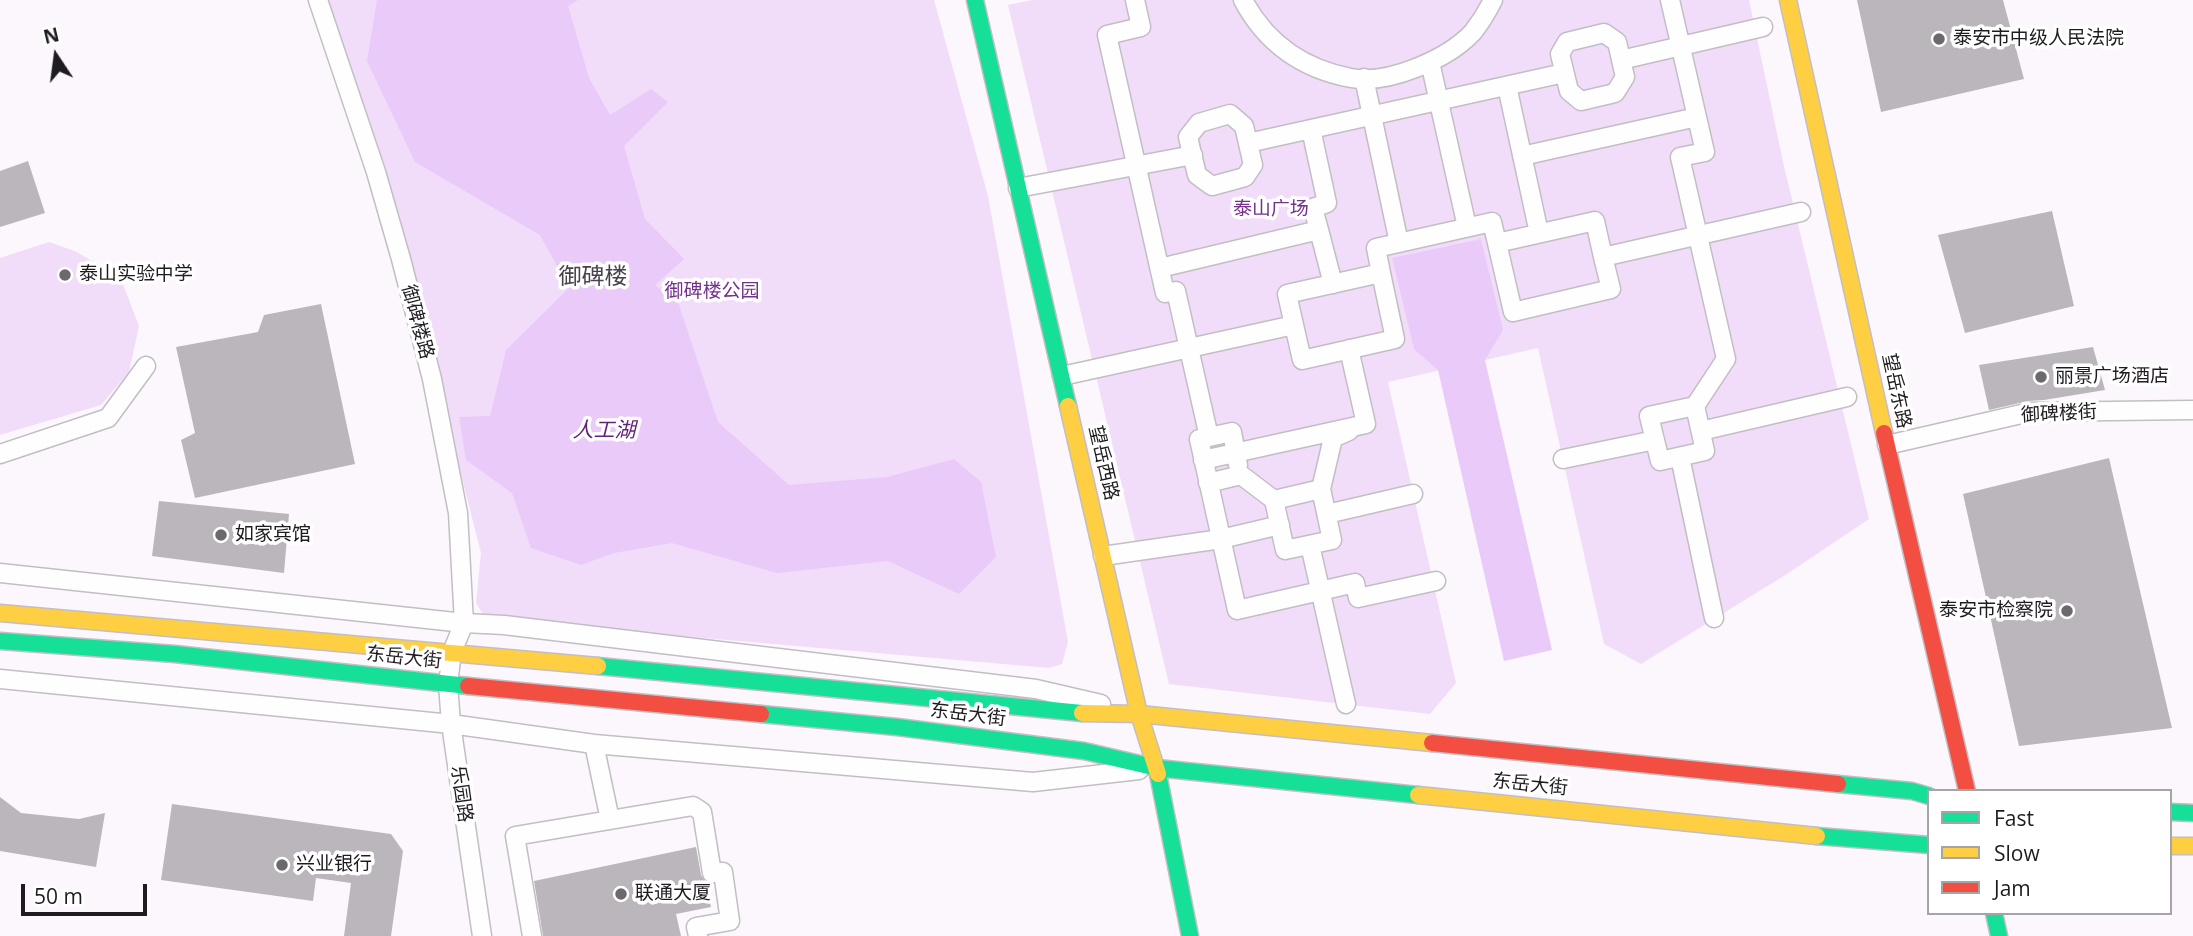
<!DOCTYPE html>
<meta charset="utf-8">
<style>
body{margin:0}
#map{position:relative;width:2193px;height:936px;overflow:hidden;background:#fbf7fc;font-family:"Open Sans",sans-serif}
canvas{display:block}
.legend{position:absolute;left:1927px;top:789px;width:245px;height:126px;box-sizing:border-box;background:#fff;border:2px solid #a5a4a6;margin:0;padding:9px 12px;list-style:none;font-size:21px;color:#1f1c21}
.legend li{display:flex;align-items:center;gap:14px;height:35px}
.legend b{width:35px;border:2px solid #a5a4a6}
.north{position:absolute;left:21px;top:21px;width:70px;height:70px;-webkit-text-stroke:5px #fff;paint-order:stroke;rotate:347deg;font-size:19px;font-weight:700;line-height:28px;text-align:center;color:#1f1c21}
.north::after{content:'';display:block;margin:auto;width:24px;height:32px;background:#1f1c21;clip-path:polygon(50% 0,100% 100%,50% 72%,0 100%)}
.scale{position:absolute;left:21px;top:884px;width:126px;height:32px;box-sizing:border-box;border:4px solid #1f1c21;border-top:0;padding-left:9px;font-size:21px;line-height:24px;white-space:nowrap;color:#1f1c21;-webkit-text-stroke:5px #fff;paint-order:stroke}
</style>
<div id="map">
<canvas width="2193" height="936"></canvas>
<ul class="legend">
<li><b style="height:9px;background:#16e098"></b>Fast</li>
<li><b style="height:9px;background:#ffcf43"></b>Slow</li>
<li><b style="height:9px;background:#f24e42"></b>Jam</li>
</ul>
<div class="north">N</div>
<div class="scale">50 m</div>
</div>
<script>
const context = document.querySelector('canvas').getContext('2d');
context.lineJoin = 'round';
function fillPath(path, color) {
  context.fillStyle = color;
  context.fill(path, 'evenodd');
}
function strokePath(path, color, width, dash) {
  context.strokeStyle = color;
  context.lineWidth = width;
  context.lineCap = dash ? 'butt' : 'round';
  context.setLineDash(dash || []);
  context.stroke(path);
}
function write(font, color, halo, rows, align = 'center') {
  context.font = font + ' "Open Sans","Noto Sans SC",sans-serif';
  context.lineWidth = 7;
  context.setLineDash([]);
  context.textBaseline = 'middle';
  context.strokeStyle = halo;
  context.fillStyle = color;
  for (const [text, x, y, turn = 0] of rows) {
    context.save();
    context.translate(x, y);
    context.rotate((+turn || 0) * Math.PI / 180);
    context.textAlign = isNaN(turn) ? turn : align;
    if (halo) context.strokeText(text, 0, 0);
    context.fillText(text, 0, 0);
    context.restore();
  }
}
fillPath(new Path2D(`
 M325,0H934L988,196L1068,642L1062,664L1049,668L486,619L476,603L481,553L418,305Z
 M1032,0H1749L1783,162L1869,519L1787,574L1641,664L1604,644L1538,348L1388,382L1456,683L1430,714L1169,684L1008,5Z
 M49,242L77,252L121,279L139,326L129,372L101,405L0,435V258Z`), '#f1ddf9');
fillPath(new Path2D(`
 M377,0H578L568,6L589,78L610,115L651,89L668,102L624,146L645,219L684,259L655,285L678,302L718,422L789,485L887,477L954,459L981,482L996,557L959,594L888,561L777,573L672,543L614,553L581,565L531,548L512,493L466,460L459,417L490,416L506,350L569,288L540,235L415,162L367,61Z
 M1481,239L1503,330L1485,360L1552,650L1504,661L1438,370L1414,349L1392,258Z`), '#eacaf8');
fillPath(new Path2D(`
 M1857,0H2003L2024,79L1881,112Z
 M28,161L45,213L0,227V171Z
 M2052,211L2074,306L1965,333L1938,235Z
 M321,304L355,464L195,498L181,440L195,433L176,347L258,332L264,315Z
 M2093,347L2105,390L2044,400L2028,401L1989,410L1979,365Z
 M2109,458L2172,728L2019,746L1963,494Z
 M159,501L289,514L284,573L152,556Z
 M0,797L21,813L79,819L105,813L96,867L0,851Z
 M172,804L391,834L403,851L391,936H344L351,883L316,878L313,901L161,880Z
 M696,847L701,875L706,882L711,907L676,914L681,936H543L534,881Z`), '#bab6bb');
const street = new Path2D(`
 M318,0L376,172L401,259L432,379L458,513L464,623L452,652L448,684L451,724L482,936
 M1135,0L1141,27L1107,35L1165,293L1176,291L1209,437L1199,439L1237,610L1355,583L1358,598L1436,581
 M1243,0C1266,43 1303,69 1351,78C1388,85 1448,59 1473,32C1480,23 1488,10 1493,0
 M1670,0L1705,152L1680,157L1726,359L1695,406L1649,416L1660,461L1705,451L1695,406
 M1604,33L1617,42L1625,77L1615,93L1581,101L1569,91L1560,54L1567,42Z
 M1621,60L1763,27
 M1430,62L1467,227
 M1364,78L1399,243
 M1507,86L1539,233
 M1230,114L1244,126L1253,165L1245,177L1212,186L1197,175L1188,137L1199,123Z
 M1311,129L1327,203L1313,208L1319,230
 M1248,143L1564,73
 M1522,156L1697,117
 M1018,188L1193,155
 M1497,243L1513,312L1611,289L1603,257
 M1160,268L1319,230L1333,284
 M1294,325L1302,360L1395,339L1381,273
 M1062,376L1294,325L1287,294L1381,273L1376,248L1492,222L1497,243L1595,221L1603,257L1801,212
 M1701,431L1847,397
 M1209,437L1232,432L1238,465
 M1887,445L2030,412L2193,410
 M0,454L108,418L146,366
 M1680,457L1714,618
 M1563,459L1655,440
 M1203,460L1366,424L1349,349
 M1208,483L1241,475L1274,500
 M1321,489L1332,540L1285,550L1274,500Z
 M1321,489L1333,438L1349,431
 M1327,514L1413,494
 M1310,545L1346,704
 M1103,556L1221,539L1280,525
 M0,573L464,623L504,625L1036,689L1101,704
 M0,679L451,724L594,744L1033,782L1139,770
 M594,744L610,820
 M532,936L515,836L693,806L702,812L712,873L723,872L730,921L696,927L698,936`);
const fast = new Path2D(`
 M975,0L1068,406
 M0,641L175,654L468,686
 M598,666L1082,713
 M761,714L897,727L1084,751L1157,768L1418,795
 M1158,774L1190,936
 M1838,784L1912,791L1929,796
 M2170,812L2193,813
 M1817,836L1929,845
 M1994,913L1999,936`);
const slow = new Path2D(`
 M1788,0L1884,433
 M1068,406L1139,714L1158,774
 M0,613L598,666
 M1082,713L1139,714L1432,743
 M1418,795L1817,836
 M2170,846H2193`);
const jam = new Path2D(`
 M1884,433L1967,791
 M468,686L761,714
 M1432,743L1838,784`);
strokePath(street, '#c2bec3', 21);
strokePath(fast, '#c2bec3', 19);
strokePath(slow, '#c2bec3', 19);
strokePath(jam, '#c2bec3', 19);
strokePath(street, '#fefeff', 18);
strokePath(fast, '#16e098', 16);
strokePath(slow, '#ffcf43', 16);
strokePath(jam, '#f24e42', 16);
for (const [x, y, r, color] of [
 [1939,39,7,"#6c696e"],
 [65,275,7,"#6c696e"],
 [2041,377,7,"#6c696e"],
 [221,535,7,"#6c696e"],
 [2067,611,7,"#6c696e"],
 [282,865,7,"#6c696e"],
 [621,894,7,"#6c696e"]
]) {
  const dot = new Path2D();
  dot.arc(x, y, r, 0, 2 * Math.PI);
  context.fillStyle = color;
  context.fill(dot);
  strokePath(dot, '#fff', 2.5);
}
write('19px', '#1f1c21', '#fff', [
 ["泰安市中级人民法院",1953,39],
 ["泰山实验中学",79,275],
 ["丽景广场酒店",2055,377],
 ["如家宾馆",235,535],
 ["泰安市检察院",2053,611,"right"],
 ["兴业银行",296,865],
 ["联通大厦",635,894]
], 'left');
write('19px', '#74308c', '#fff', [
 ["泰山广场",1271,210],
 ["御碑楼公园",712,292]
]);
write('19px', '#1f1c21', '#fff', [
 ["御碑楼路",417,322,75],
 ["望岳东路",1896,391,78],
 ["御碑楼街",2059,414,-3],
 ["望岳西路",1103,463,77],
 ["东岳大街",404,658,6],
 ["东岳大街",968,715,7],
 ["东岳大街",1530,785,6],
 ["乐园路",461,794,82]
]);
write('italic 21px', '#641f7b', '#fff', [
 ["人工湖",604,431]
]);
write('23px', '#49414c', '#fff', [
 ["御碑楼",593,277]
]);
</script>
